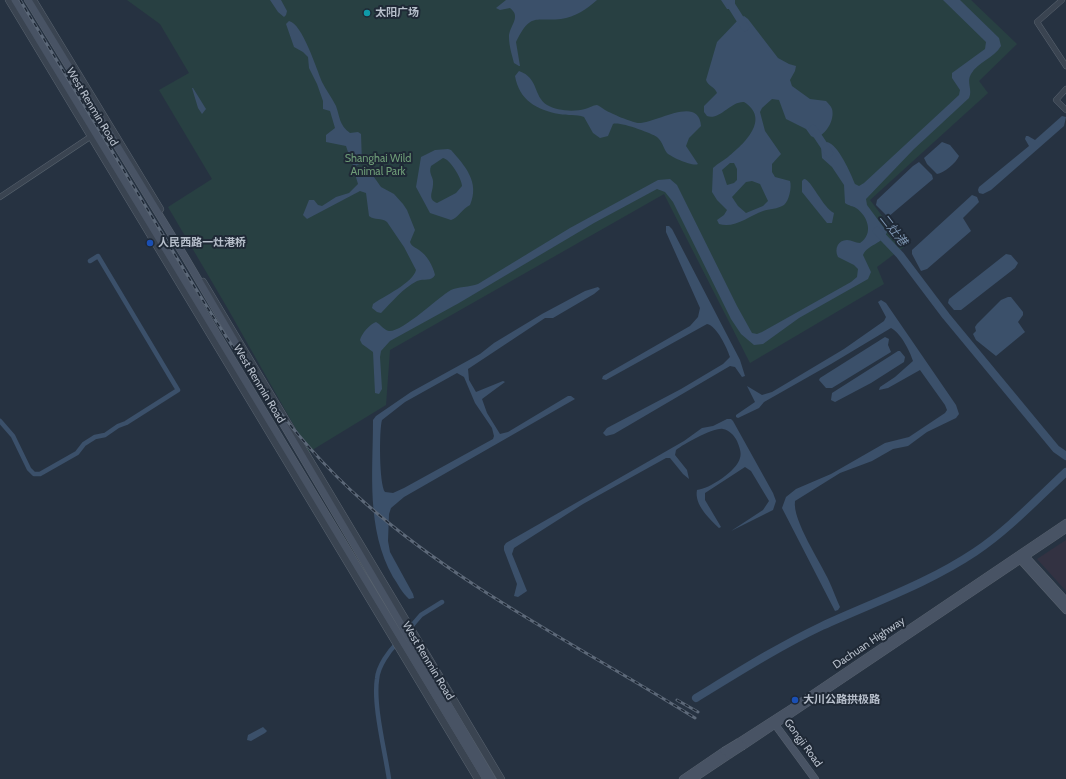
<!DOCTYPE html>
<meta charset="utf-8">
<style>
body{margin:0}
canvas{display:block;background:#263241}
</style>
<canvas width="1066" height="779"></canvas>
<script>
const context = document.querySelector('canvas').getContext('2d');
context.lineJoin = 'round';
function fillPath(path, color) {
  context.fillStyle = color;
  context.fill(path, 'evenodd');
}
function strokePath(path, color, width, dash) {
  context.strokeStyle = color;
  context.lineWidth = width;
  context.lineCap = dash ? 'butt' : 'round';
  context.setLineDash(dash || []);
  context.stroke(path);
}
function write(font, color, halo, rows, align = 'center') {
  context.font = font + ' Cabin,"Noto Sans SC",sans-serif';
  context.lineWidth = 4;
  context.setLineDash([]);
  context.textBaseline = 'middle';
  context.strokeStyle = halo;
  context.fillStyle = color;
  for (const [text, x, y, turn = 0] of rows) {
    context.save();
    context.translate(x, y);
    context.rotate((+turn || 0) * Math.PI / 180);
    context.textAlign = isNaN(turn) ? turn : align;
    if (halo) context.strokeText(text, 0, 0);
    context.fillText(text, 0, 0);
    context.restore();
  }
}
fillPath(new Path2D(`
 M1066,540V591L1037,559Z`), '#333242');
fillPath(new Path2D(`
 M127,0H971L1017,44L979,81L988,93L870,200L905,246L877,267L884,284L750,363L664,194L390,350L386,405L309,452L228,309L168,207L212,179L159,90L189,73L160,24Z`), '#284042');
fillPath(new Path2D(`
 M270,0H281L287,11L286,15L284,17L278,12Z
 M506,0H597C587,9 575,17 561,19C536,22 531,11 516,42L520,66H519L514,63C512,55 509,46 509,37C509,26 522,17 510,8L500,10L496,8Z
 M721,0H735V9H727Z
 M943,0H960L999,38L1001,46C994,58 978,62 971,74C966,82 973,90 969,98L914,149L866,199L867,205L887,232C883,244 868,244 863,255L871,272L868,279L799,318L763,344L754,345L741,334L731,319L673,202L665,192L657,189L594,223L459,303L390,341L381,351L380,357L382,389L379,394L375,393L373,352L362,344L360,340C362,333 369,325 376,322C380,324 384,330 389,331C403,332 437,298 451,290C457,287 470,287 478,284L570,228L658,180L670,179L677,185L737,306L752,333L757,334L762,332L851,282L857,277L858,269L854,265L838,257C834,249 838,240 847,240C852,240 855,243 860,243C874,234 868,216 856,208C853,206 849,206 845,203L844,185L832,167L822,158L821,147L827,142C838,144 851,174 855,184L859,186L864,183L959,95L960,90L952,78V73L985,49L986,42Z
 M744,16L748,19L778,58L789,64L796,66L795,71L790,80L792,86L810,99L826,101C828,103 831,106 832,109C835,120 826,135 815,138L811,136L806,129L786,119L779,100L772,99L762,108L760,112L765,131L781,154L772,164V172L775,177L790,181C792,187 789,201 784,205C778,209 769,209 763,211C749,216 734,229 719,224L717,220L724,215L727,210L717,200L712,192L713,168C718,163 723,161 728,157C744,144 771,119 744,102C731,101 719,121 707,116L704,112V106L717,93C715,87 708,86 706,80L717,42L739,19ZM730,163H734L737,169V180L734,183L727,185L722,170ZM752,181L760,184L768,201L763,206L746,213L738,206L732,197L746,182Z
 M289,21C302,23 317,70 322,82C326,90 332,98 336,106C340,117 339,125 350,133L358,132L361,134L362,163L355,166L352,164L346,146L326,142V135L335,128L330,111L323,109V101L317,84L309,68L308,57L303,52L294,47L286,24Z
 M519,71C539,78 533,96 547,105C557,111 574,112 585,109C589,108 593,105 597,105C600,106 602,108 605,110C612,114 631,122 638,123C655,124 699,94 701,126L689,138L686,146L698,164C693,167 671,157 667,153C663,148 663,142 657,137C651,133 619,121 613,124L608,136L600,138L593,133L584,117C576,114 568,116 559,114C537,110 519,100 515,76Z
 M192,88H193L206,109L202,114L198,108Z
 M1062,116L1066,117L1064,126L991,190L983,194L979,193L978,190L979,187L1029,146L1025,139L1026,136H1028L1035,140Z
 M942,142L950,145L959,156C956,163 944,173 937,174L927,164L924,158Z
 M448,149L451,150C465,166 480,182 470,205C462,209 458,218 451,220L430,213L416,187L421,157L435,150ZM443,158C450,159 462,179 462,186L456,193L437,203C427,199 433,192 433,184C434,177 428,174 431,166Z
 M919,162L932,175L933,179L888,217L876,205L877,200L913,166Z
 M365,168L369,170L381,187L394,194L403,204L407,210L415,230L410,242C412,247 415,247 419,250C427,255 433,266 435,275C431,282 424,278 417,281C403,288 392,302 381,313L377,312L372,308L373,304C384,296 413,283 416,270L404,247L387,222C381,217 375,221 369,216L366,193L360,191L307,219L303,215L309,200H314L318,205L322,206L336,197L349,193L358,184L355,174Z
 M804,179C811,179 823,208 834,213L832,223H827L802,192V181Z
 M972,195L977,197L979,202L963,218L971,231L927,269L921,271L912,254V250Z
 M666,226H669L672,229L740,360L745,376L742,377L735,367L730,366L614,434L606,436L603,433L607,428L681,389L723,364L730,357C727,348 717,326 707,324L606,380L602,379L603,376L690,326L698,317L700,308L666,232Z
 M1006,254L1011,255L1018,263L1015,268L961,310H954L948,303L949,299Z
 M598,287L600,289L594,294L553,318H545L468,369L469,380L476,392L503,381L505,382L482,399L487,413L500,434L508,432L568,396H571L575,399L404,497L391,508L389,514L388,541L390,552L413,594L414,598L409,599C402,593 398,584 393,577C366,528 373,474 373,420L376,416L411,392L480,354L494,343L542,314L585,291ZM457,373L464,377L475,403L492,428L494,436L493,439L404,488L393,493L385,492C379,485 379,429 382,420L405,402Z
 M1008,297H1011L1023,312V315L1018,322L1025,332L996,356L976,340L973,334L976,331L975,327L977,324L1001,300Z
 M881,300L886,303L956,405L959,414L956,418L927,432L908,446L893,449L872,461L840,473L795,501C792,520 821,563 829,581C833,590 836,598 840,607L838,610L835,611L782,508L786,497L796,489L831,474L885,443L909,437L945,413L947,410L945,405L920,370L888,388L879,390L880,387L895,377L913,361C910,351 900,332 891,328L831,364L764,402L759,408L738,418L736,417V415L755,402L747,386L762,395L772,392L844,349L884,321L886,317L878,302Z
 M885,337L889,339L888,345L891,352L832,388H826L819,380L820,378Z
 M898,351H900L905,357L904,362L871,383L835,402L831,400L832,393Z
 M727,419H731L733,421L773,493L776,501L773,510L731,531L763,510L769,501L751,471L745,467L705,493V500L721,527L719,528C710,519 694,505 697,490C709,489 737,471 740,458C742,453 739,446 737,441C734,435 729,430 723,429C714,427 684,444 676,450L675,455L687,470L689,479L683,474L670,458H666L583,504L514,548L512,554L527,591L518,597L514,596L517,584L504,550V546L506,543L684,441L702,428L713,426Z
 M263,727L267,731L265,733L251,741L247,740L248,735Z`), '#3b506a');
strokePath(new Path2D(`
 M0,421L13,436L29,469L34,474H40L77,453L84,444L95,437L105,435L118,426L126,423L178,390L98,256L90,261
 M409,629L421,615L442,602
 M389,779C385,751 373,705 377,679C378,666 389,651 398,642`), '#3b506a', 4.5);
strokePath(new Path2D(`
 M728,0L745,27
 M813,129L829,153
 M877,231L900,255L946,316L1056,449L1066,456
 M696,698C737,673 778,647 822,626C874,602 927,584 975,552C1008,530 1037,499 1066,472`), '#3b506a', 8);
const minor = new Path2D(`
 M1062,0L1037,22L1066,66
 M1066,89L1056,100L1066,110
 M0,197L108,125`);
const tertiary = new Path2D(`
 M9,0L478,779
 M33,0L160,209
 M203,282L501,779`);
const secondary = new Path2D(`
 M15,0L486,779
 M28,0L185,257L492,779
 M1025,556L1066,601
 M1018,557L1066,610
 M774,723L815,779
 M739,742L798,704L1066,523
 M743,746L1066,529
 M683,779L724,751
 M693,779L729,755`);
strokePath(minor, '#58626e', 6);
strokePath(tertiary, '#58626e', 8);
strokePath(secondary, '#58626e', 8);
strokePath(minor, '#3a4451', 5);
strokePath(tertiary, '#3a4451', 7);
strokePath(secondary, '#485364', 7);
const rail = new Path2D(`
 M20,0C68,78 115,156 162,233C220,330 279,428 365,503C464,590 583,648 695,718
 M677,700L698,712`);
strokePath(rail, '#5c6878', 3);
strokePath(rail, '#1f2936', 1.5, [4.5]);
const secondaryBridge = new Path2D(`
 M724,751L739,742
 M729,755L743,746`);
strokePath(secondaryBridge, '#58626e', 8, []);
strokePath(secondaryBridge, '#485364', 7);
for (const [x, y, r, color] of [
 [367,13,4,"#0f9aa8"],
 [150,243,4,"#1a4fb4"],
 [795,700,4,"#1a4fb4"]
]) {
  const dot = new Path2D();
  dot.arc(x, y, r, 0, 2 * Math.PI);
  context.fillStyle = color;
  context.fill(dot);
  strokePath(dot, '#1f2936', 1.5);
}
write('bold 11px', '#b7bfcb', '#1f2936', [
 ["太阳广场",375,13],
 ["人民西路一灶港桥",158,243],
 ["大川公路拱极路",803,700]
], 'left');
write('11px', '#b7bfcb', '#1f2936', [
 ["West Renmin Road",92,107,59],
 ["West Renmin Road",259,384,59],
 ["Dachuan Highway",869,643,-34],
 ["West Renmin Road",428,661,59],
 ["Gongji Road",803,743,54]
]);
write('11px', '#6e9c77', '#1f2936', [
 ["Shanghai Wild",378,159],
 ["Animal Park",378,172]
]);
write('italic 12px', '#7e96b2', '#1f2936', [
 ["二灶港",893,230,52]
]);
</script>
